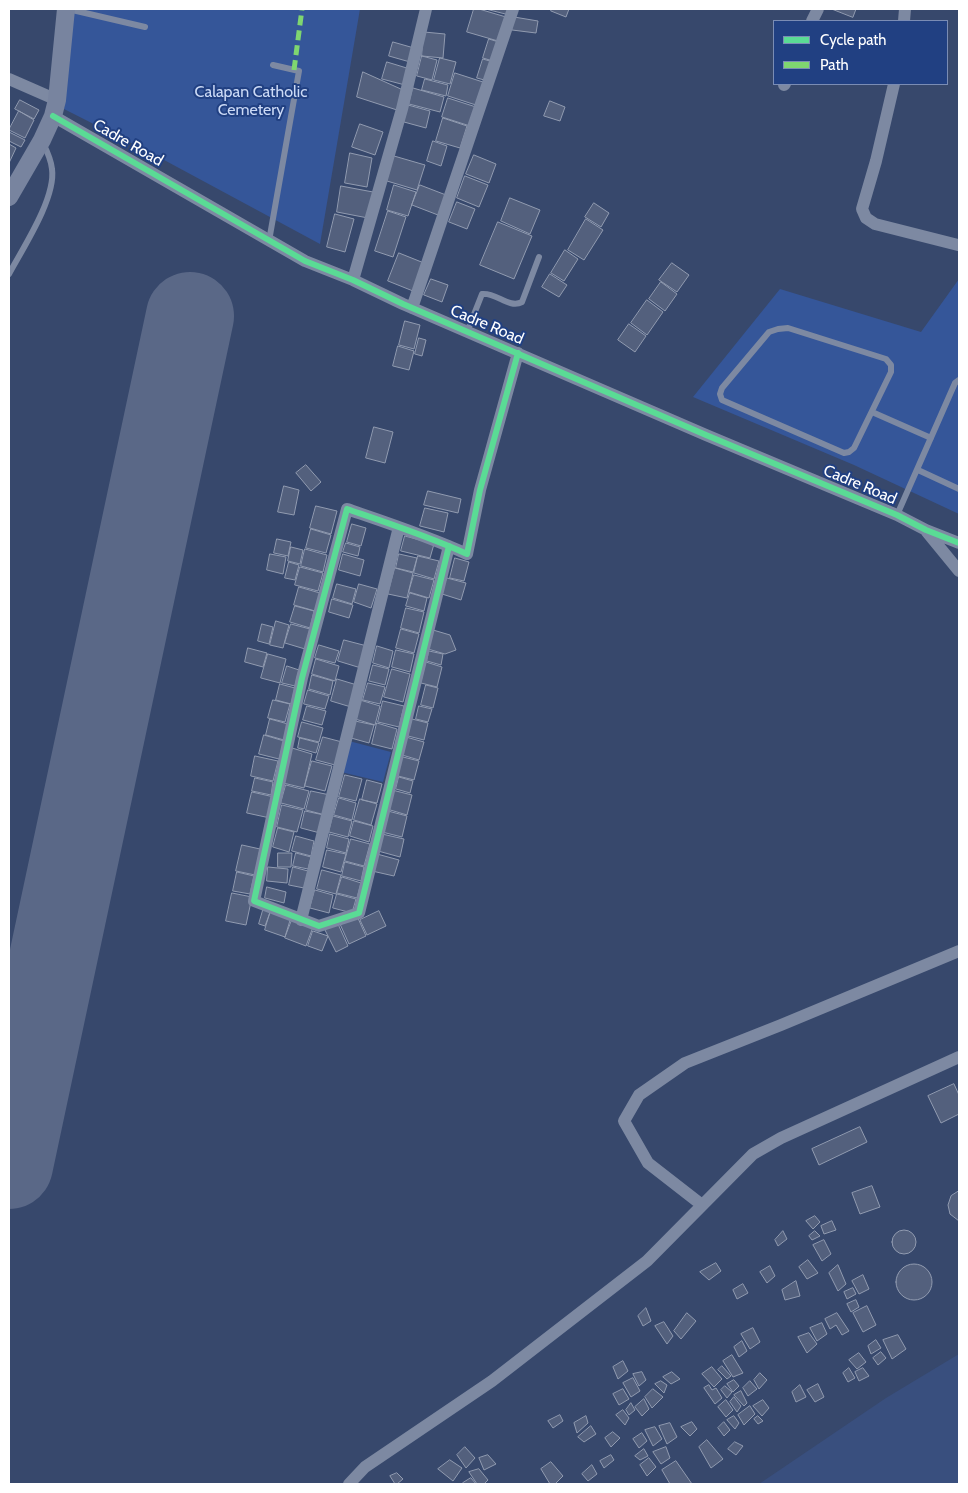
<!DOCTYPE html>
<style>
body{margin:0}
#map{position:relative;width:968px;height:1493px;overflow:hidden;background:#37486c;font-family:Cabin,sans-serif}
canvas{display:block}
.frame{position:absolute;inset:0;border:10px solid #fff;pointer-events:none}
.legend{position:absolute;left:773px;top:20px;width:175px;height:65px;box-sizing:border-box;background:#214082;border:1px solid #7a8cb4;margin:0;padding:6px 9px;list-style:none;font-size:15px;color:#fff}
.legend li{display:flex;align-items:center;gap:10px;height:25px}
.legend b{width:25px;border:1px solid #7a8cb4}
</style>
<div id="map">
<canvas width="968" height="1493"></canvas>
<div class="frame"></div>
<ul class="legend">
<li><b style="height:6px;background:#5adb95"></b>Cycle path</li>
<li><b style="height:6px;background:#7fd670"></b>Path</li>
</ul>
</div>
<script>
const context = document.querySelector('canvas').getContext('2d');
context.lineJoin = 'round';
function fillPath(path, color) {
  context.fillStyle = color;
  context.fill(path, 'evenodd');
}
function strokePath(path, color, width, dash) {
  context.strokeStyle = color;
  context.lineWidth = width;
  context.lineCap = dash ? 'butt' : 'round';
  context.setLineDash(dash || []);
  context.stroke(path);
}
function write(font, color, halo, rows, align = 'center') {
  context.font = font + ' Cabin,sans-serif';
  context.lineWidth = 4;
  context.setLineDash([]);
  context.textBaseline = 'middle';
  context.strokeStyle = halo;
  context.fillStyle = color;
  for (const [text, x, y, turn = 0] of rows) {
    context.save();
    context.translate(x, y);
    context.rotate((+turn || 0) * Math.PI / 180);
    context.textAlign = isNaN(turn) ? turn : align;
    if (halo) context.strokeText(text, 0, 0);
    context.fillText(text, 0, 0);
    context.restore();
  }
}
fillPath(new Path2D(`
 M74,9H360L320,244L153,154L64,109Z
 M959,279V514L854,465L693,397L780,289L921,332Z
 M349,741L391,752L383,782L341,772Z`), '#355699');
fillPath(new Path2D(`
 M959,1354V1484H759L886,1398Z`), '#394f7e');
strokePath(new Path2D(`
 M9,1165L190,316`), '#5a6887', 88);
const building = new Path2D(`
 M474,9H479L506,17L498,41L467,32Z
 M486,9H508L507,14Z
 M552,9H569L566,17L551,11Z
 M832,9H856L853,17Z
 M514,17L538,21L536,33L512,30Z
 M424,32L445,34L443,58L422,56Z
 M489,39L502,43L496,62L483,58Z
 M393,42L414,48L410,62L389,56Z
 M422,56L437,60L432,80L417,76Z
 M440,58L456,62L450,84L434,80Z
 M483,59L493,62L488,81L477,78Z
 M387,62L410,69L405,85L382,79Z
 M363,72L403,90L397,110L357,97Z
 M455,73L486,83L479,106L448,96Z
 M425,79L448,85L446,96L422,90Z
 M413,88L444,97L440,112L409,104Z
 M448,98L476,107L470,126L442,117Z
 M20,100L39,110L34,119L15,109Z
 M550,101L565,107L560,121L544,116Z
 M408,105L430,111L426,128L404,122Z
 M19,111L34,120L25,138L9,130Z
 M443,118L467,126L460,148L436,141Z
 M360,124L383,132L375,155L352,147Z
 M9,132L25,140L21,147L9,141Z
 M433,141L447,146L441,166L427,161Z
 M9,144L16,148L9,163Z
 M350,153L372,158L367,187L345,183Z
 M474,155L496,164L489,183L466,174Z
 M394,156L425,165L417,190L387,181Z
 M465,176L488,185L479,207L457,198Z
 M394,185L416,192L408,216L387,210Z
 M420,185L446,195L438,215L412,205Z
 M341,186L373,192L368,218L337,212Z
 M510,198L540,210L530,234L501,221Z
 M457,202L475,209L467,229L449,222Z
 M594,203L609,213L601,227L585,217Z
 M388,211L406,217L393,257L375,251Z
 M335,214L354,219L345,252L327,247Z
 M586,219L603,230L584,260L568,250Z
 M498,222L532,236L514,279L480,265Z
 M565,250L578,259L564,281L551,273Z
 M399,253L424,263L413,291L388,281Z
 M672,263L689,275L677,292L659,280Z
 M550,274L567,285L559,297L542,287Z
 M431,279L448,285L442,302L424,295Z
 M661,282L677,294L665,311L649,299Z
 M647,300L663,312L647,335L631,323Z
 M405,321L420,325L414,349L399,345Z
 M629,324L646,336L635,352L618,340Z
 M419,338L426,340L422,356L415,354Z
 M398,346L414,351L409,370L393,366Z
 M374,427L393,432L385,463L366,458Z
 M306,465L321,482L311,491L296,473Z
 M284,486L299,490L294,515L278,512Z
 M428,491L461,499L458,513L424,505Z
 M316,506L337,511L331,534L310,528Z
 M425,508L448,513L444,532L420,526Z
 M352,524L366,528L361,546L347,542Z
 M311,529L331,535L326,553L306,548Z
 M405,536L434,544L430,558L401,551Z
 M277,539L291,542L288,556L274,553Z
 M346,543L360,547L358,556L343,552Z
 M291,547L303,550L300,564L288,561Z
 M305,549L327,555L323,572L301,566Z
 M270,554L286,557L283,574L267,570Z
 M343,554L364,560L360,576L339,570Z
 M399,554L417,558L413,572L396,568Z
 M418,556L439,561L434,579L414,573Z
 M455,558L469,562L464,581L450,578Z
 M289,562L299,565L295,580L285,578Z
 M300,567L323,573L318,591L295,585Z
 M395,568L413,573L407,598L388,594Z
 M414,575L434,580L429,598L409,592Z
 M447,578L466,583L461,600L442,594Z
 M337,584L356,589L352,604L333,598Z
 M359,584L377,589L371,608L354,602Z
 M299,587L320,593L315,611L294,605Z
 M410,593L427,598L424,611L406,606Z
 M332,599L353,605L349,618L329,612Z
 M295,606L314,611L310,628L290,622Z
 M406,608L424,612L419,633L401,628Z
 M276,621L289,625L283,648L270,645Z
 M262,624L273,627L269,644L258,641Z
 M291,624L310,629L305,649L285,643Z
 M401,629L419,634L414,653L396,648Z
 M433,630L450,635L456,650L445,654L428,649Z
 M344,640L367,646L361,668L338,661Z
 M319,645L339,651L335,663L315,658Z
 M377,646L393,651L389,668L373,663Z
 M248,648L267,653L263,667L245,662Z
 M396,650L414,654L410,672L392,667Z
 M429,651L443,654L441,665L427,661Z
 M268,654L286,659L280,683L261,678Z
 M316,659L339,666L335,681L312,674Z
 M426,662L442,667L437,687L421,683Z
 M373,665L389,669L385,685L369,681Z
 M287,666L299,670L295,686L282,683Z
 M392,669L410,674L403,702L384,697Z
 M312,675L333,681L330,695L309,689Z
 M337,679L357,685L351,707L331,701Z
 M368,683L385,687L380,704L363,700Z
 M280,684L295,688L291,704L276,700Z
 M426,685L438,688L433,708L421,705Z
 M308,690L329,696L325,709L304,704Z
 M273,700L290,704L285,722L268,718Z
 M360,700L380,706L375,725L355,719Z
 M383,701L404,706L399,727L378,722Z
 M307,706L326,711L322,725L303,720Z
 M419,706L432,709L428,722L416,719Z
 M270,719L288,724L284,740L266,735Z
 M412,719L428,723L424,740L408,736Z
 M355,721L374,725L369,743L351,738Z
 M302,722L323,728L319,742L298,737Z
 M377,723L397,729L392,749L372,744Z
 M264,735L284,741L279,759L259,754Z
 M323,737L342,742L335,765L316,760Z
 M406,737L424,742L419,760L402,755Z
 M300,738L319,743L316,753L298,748Z
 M292,748L312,754L304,788L283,783Z
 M255,756L278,761L273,781L251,776Z
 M399,756L419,761L414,780L394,775Z
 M312,761L332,766L325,791L305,786Z
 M345,775L362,779L356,801L339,797Z
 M399,777L413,781L410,793L396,789Z
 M255,778L273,782L271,795L252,791Z
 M367,780L382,784L377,803L362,800Z
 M286,785L309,791L304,809L281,803Z
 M392,790L412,795L407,815L387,809Z
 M311,791L330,795L325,815L306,810Z
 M252,792L274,797L270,818L247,813Z
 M339,798L356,803L352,820L334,815Z
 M360,799L377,804L371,825L354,820Z
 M282,805L303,810L297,832L277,827Z
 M305,811L324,815L320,833L301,828Z
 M388,811L407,816L402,837L382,832Z
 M333,816L352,821L348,837L329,832Z
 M354,821L373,826L369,842L350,836Z
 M278,828L294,832L289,852L273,847Z
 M330,834L349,839L346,853L327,848Z
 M382,834L404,839L400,857L378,851Z
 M296,836L314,841L311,856L292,851Z
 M351,839L370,844L364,866L345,861Z
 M242,845L260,849L255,875L236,871Z
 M327,850L346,854L341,872L323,867Z
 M278,853H292L291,867H278Z
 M296,853L311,857L308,869L293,866Z
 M377,854L399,860L394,876L372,871Z
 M345,862L364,867L361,881L342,876Z
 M268,867L288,869L287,883L267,881Z
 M293,867L308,871L304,888L289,885Z
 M322,870L341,875L336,894L317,889Z
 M237,872L254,876L250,894L233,891Z
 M342,877L361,883L357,898L337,893Z
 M267,887L286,892L284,903L265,898Z
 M315,890L333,895L329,913L310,908Z
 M232,893L252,897L246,925L226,921Z
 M337,894L356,899L352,913L333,908Z
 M264,907L271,910L265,926L259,924Z
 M271,910L291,917L285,937L265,930Z
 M379,911L386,926L367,935L360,920Z
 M357,916L366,936L349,944L340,924Z
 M292,920L313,927L306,946L285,938Z
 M338,924L348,946L336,952L325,930Z
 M313,931L328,936L322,951L308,946Z
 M954,1084L959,1095V1114L941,1123L928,1096Z
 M860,1127L867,1142L819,1165L812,1149Z
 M872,1186L880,1207L860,1214L852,1193Z
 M959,1191V1221L950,1214L948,1205L951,1196Z
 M815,1216L820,1222L813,1229L806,1221Z
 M832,1221L836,1230L824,1234L821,1226Z
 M892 1242a12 12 0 1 1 24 0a12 12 0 1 1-24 0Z
 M783,1231L787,1239L778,1246L775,1240Z
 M815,1231L820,1236L812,1240L809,1236Z
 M824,1240L831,1254L822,1261L813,1245Z
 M808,1260L818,1273L807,1279L799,1267Z
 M716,1263L721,1271L709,1280L700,1272Z
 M896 1282a18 18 0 1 1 36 0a18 18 0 1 1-36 0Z
 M838,1265L846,1284L838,1291L829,1273Z
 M770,1266L775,1276L767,1283L760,1272Z
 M863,1275L869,1289L859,1294L852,1281Z
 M796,1281L800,1296L785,1300L782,1290Z
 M743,1284L748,1293L737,1299L733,1290Z
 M853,1288L856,1294L847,1299L844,1292Z
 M856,1300L859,1307L851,1312L847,1304Z
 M867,1306L876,1325L863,1332L853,1313Z
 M646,1308L651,1321L643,1326L638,1316Z
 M687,1313L696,1321L681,1339L674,1331Z
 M837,1313L849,1331L842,1335L836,1325L830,1329L825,1319Z
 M664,1322L673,1336L667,1344L655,1326Z
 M822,1323L827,1334L817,1341L810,1328Z
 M753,1328L760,1342L750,1349L741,1334Z
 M809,1333L817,1344L807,1353L798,1337Z
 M898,1335L906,1349L892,1359L883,1340Z
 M876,1340L881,1348L871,1354L868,1346Z
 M742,1341L747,1351L739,1357L734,1347Z
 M881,1352L886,1358L878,1365L873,1358Z
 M859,1353L866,1362L857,1369L849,1360Z
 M732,1355L743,1373L733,1377L723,1361Z
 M623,1361L628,1371L618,1379L613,1367Z
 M722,1366L731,1376L727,1379L718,1370Z
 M712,1367L722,1379L714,1387L702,1374Z
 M849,1368L855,1378L848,1382L843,1373Z
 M863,1368L869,1376L859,1381L855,1372Z
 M642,1372L646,1380L639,1386L633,1374Z
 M672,1372L680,1379L671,1384L663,1377Z
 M760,1373L767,1380L759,1389L754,1380Z
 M633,1378L640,1391L631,1397L623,1383Z
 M734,1380L739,1386L733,1392L727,1384Z
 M661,1381L667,1385L664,1393L655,1384Z
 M750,1381L757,1389L748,1396L743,1388Z
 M818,1384L824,1397L815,1402L807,1390Z
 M709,1385L712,1390L716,1388L722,1398L715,1404L704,1388Z
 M800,1385L806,1397L796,1402L792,1392Z
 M725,1386L732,1392L727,1398L721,1390Z
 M623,1389L629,1399L619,1405L613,1394Z
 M653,1389L663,1397L652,1408L645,1397Z
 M741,1391L747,1403L744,1406L734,1395Z
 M734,1397L741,1406L737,1412L730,1402Z
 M644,1399L649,1409L642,1416L635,1407Z
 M726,1400L733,1410L726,1417L718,1407Z
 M763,1400L769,1408L762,1416L753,1406Z
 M631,1403L635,1410L629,1415L626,1410Z
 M750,1406L755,1414L744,1425L738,1415Z
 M623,1410L629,1418L625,1425L616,1415Z
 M560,1415L563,1421L553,1428L548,1421Z
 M586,1416L588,1423L577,1433L574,1423Z
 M734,1416L739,1423L735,1429L727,1420Z
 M758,1416L763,1421L758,1424L754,1419Z
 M692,1422L697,1429L690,1436L681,1427Z
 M724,1422L730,1430L724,1436L718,1428Z
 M670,1423L677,1437L667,1444L659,1426Z
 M591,1426L596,1434L584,1442L578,1437Z
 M655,1427L662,1439L653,1446L645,1430Z
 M613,1432L620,1438L611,1447L605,1438Z
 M642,1433L647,1441L639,1448L633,1439Z
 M707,1440L723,1459L711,1468L699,1447Z
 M735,1442L743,1446L736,1455L728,1449Z
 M465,1447L475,1458L466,1468L457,1455Z
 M666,1447L670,1458L661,1464L653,1452Z
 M644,1449L648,1456L640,1460L635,1456Z
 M488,1455L496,1464L484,1470L479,1458Z
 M611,1455L614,1460L604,1468L600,1461Z
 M649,1458L656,1467L647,1476L640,1465Z
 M450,1460L462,1468L453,1481L438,1469Z
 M676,1461L692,1484H670L662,1470Z
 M551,1462L563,1476L555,1484H550L541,1469Z
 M592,1465L597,1474L588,1481L582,1474Z
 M479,1469L488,1480L484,1484H477L469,1472Z
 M397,1473L403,1479L397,1484H395L390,1476Z
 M471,1478L476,1484H464L463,1483Z`);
fillPath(building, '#53607d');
strokePath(building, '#919bb0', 1);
strokePath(new Path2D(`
 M68,9L145,27
 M269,241L299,71L273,65
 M9,274C23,248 56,198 52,169C51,159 47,151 43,143
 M788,328L886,359L891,365V372L854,448L849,452L844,453L722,400L720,394L722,388L769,332L778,329Z
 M467,332L482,294C496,292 509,309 522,302L539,257
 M872,412L931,438
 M918,470L959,489
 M897,515L955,383L959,380`), '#7d89a2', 6);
strokePath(new Path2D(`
 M812,21L818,9
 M904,21L905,9
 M9,79L57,100
 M894,84L876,161L862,209L866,218L875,224L958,245
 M784,85L785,84
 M53,116L305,261L353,280L403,304L706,435L897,515L926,530L959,543
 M353,280L402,109L426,9
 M412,308L513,9
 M927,532L959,571
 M449,546L359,913L319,926L254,901L302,678L347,509C388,523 428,536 467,554L480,490L518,353
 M301,920L399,527
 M702,1205L648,1163L624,1121L639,1095L685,1063L781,1025L959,951
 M349,1484L365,1467L492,1381L647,1261L753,1154L781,1138L959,1057`), '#7d89a2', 12);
strokePath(new Path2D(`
 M9,197L42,140L53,116L57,100L66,9`), '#78849f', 18);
strokePath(new Path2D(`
 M294,70L302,9`), '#7fd670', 5, [10, 5]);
strokePath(new Path2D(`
 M53,116L305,261L353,280L403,304L706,435L897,515L926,530L959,543
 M449,546L359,913L319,926L254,901L302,678L347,509C388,523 428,536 467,554L480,490L518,353`), '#5adb95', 6);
write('16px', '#ccdaf6', '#214082', [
 ["Calapan Catholic",251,92],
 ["Cemetery",251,110]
]);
write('16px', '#fff', '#214082', [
 ["Cadre Road",128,143,30],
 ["Cadre Road",487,325,23],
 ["Cadre Road",860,485,23]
]);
</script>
